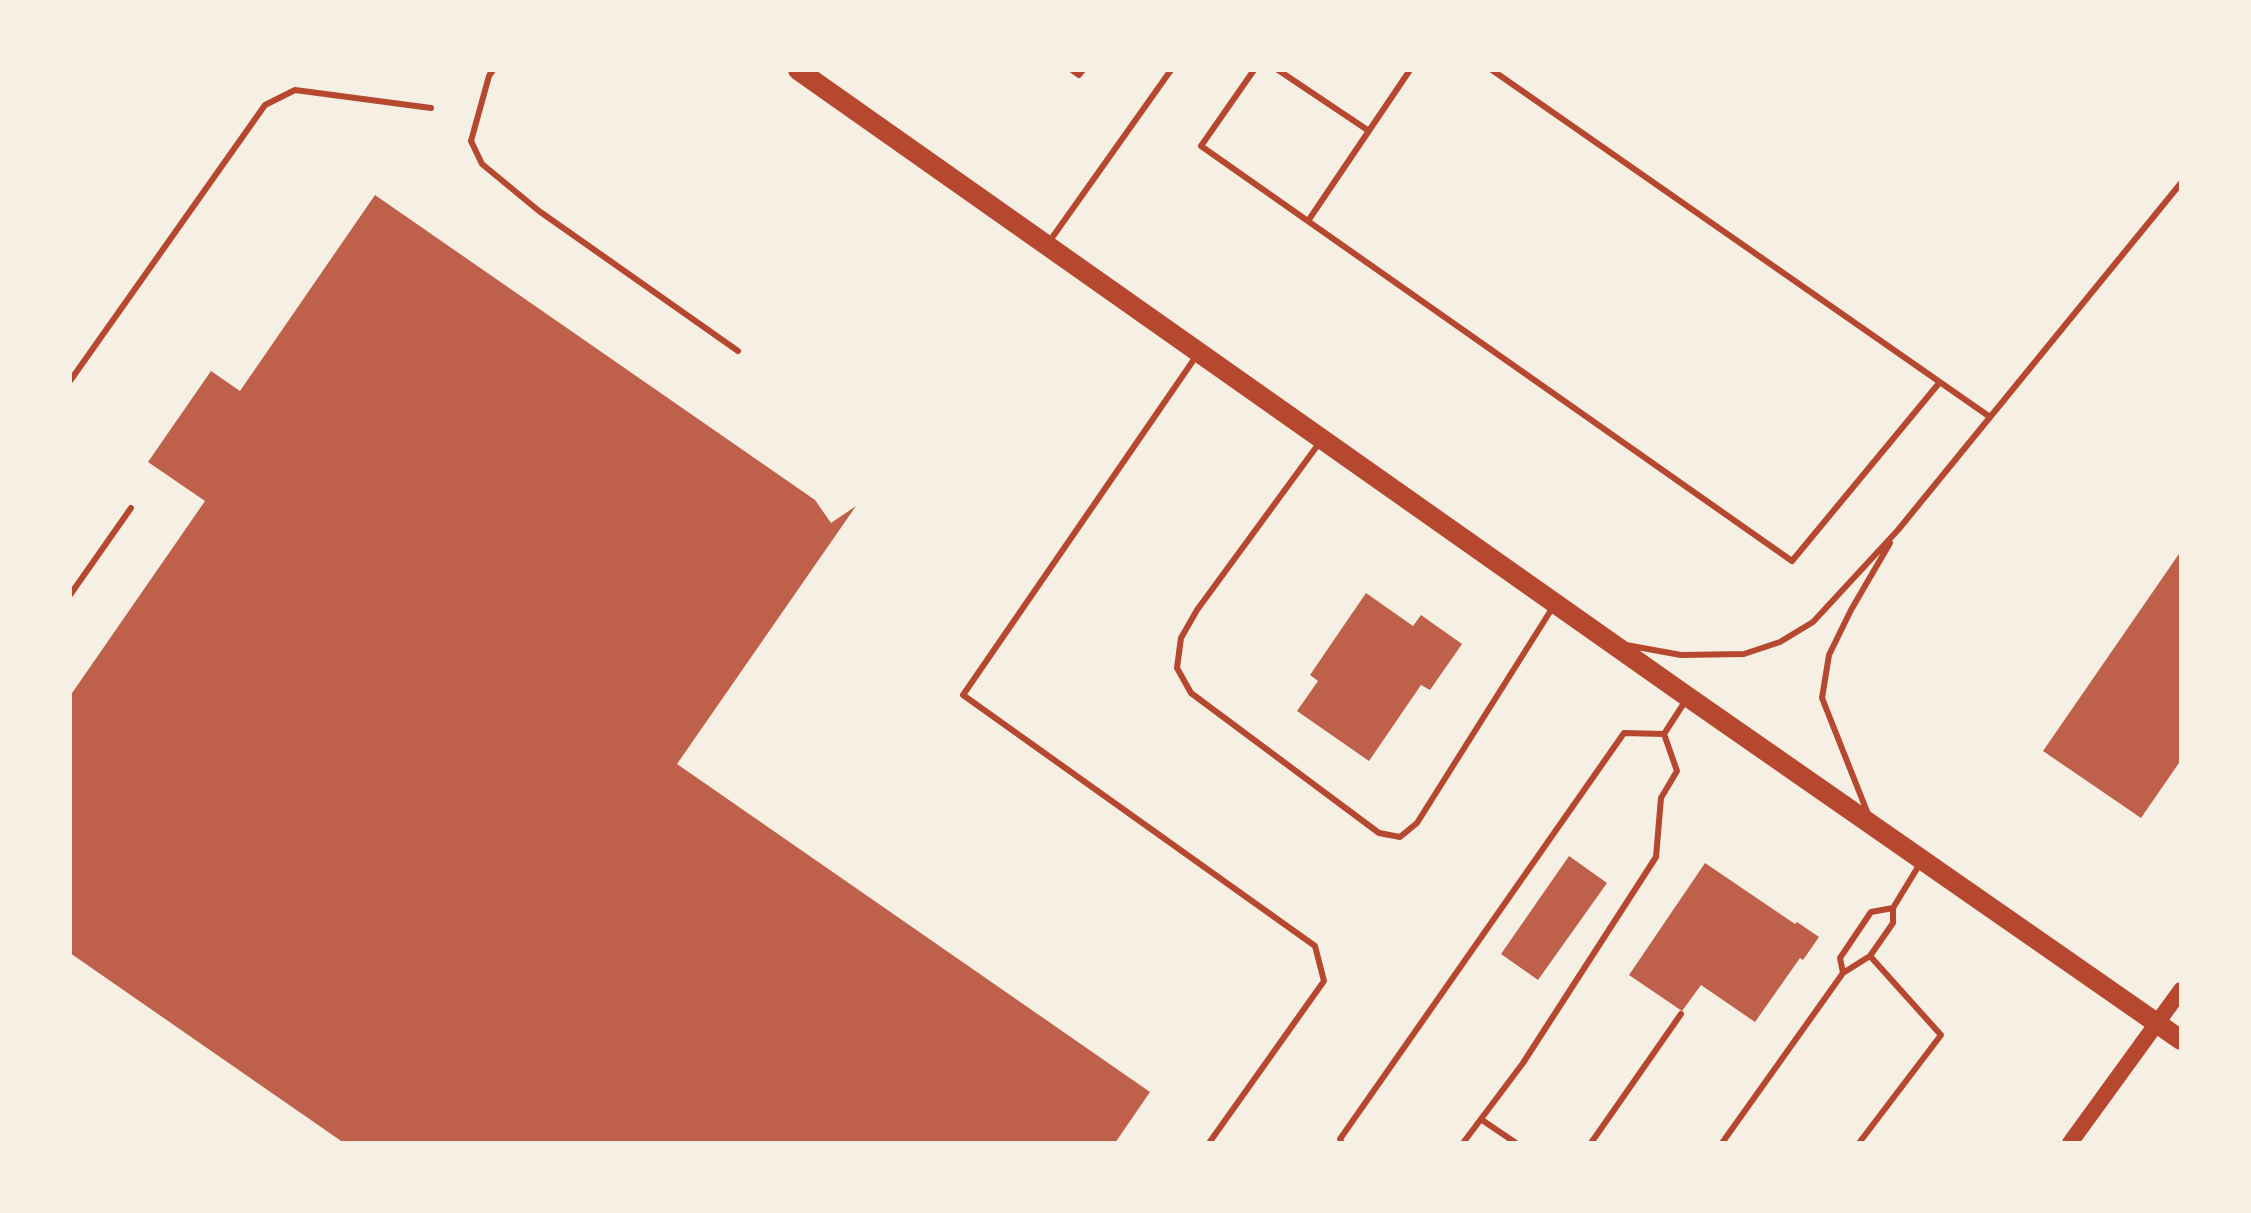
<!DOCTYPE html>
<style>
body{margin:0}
#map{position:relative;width:2251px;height:1213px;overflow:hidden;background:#f6efe4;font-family:"Roboto Condensed",sans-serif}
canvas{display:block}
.frame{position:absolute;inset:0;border:72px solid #f6efe4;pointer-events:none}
</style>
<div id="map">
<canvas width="2251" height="1213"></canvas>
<div class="frame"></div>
</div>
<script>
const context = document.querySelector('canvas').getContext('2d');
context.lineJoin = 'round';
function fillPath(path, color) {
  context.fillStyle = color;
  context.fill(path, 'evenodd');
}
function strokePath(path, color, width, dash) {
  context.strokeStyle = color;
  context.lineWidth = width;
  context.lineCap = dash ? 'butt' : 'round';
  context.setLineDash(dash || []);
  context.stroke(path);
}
fillPath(new Path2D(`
 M375,195L815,500L831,523L856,506L677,764L1150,1092L1115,1143H344L70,953V696L205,501L148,462L211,371L240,391Z
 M2181,551V760L2141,818L2043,751Z
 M1366,593L1413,626L1421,615L1462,644L1430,690L1421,685L1369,761L1297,711L1318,681L1310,675Z
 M1569,856L1607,883L1538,980L1501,954Z
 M1705,863L1795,924L1797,922L1819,937L1803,960L1800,958L1755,1022L1701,985L1682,1011L1629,975Z`), '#bf614a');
strokePath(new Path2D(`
 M493,70L489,76L471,141L482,164L539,211L738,351
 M1072,70L1079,75L1083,70
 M1254,70L1201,146L1792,561L1940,382
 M1278,70L1369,131
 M1492,70L1990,417
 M1308,221L1410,70
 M1049,242L1171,70
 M1197,355L963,695L1315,946L1324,981L1209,1143
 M70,381L265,105L295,90L431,108
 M1320,442L1197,610L1181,638L1177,668L1191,693L1379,833L1400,837L1417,823L1553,607
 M70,595L131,508
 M1626,645L1681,655L1744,654L1780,642L1813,622L1898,530L2181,183
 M1664,734L1686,700
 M1868,814L1822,698L1829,655L1851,610L1890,543
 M1843,973L1840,958L1871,912L1893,908
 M1482,1120L1516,1143
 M1342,1143L1340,1139L1624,733L1664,734
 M1463,1143L1523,1063L1656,857L1661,798L1677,771L1664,734
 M1591,1143L1681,1014
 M1722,1143L1843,973L1870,956L1893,923V908L1921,862
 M1859,1143L1941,1035L1870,956`), '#b5482f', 6);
strokePath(new Path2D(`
 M2070,1143L2181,990`), '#b5482f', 16);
strokePath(new Path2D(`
 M798,70L1688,697L2181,1040`), '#b5482f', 20);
</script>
